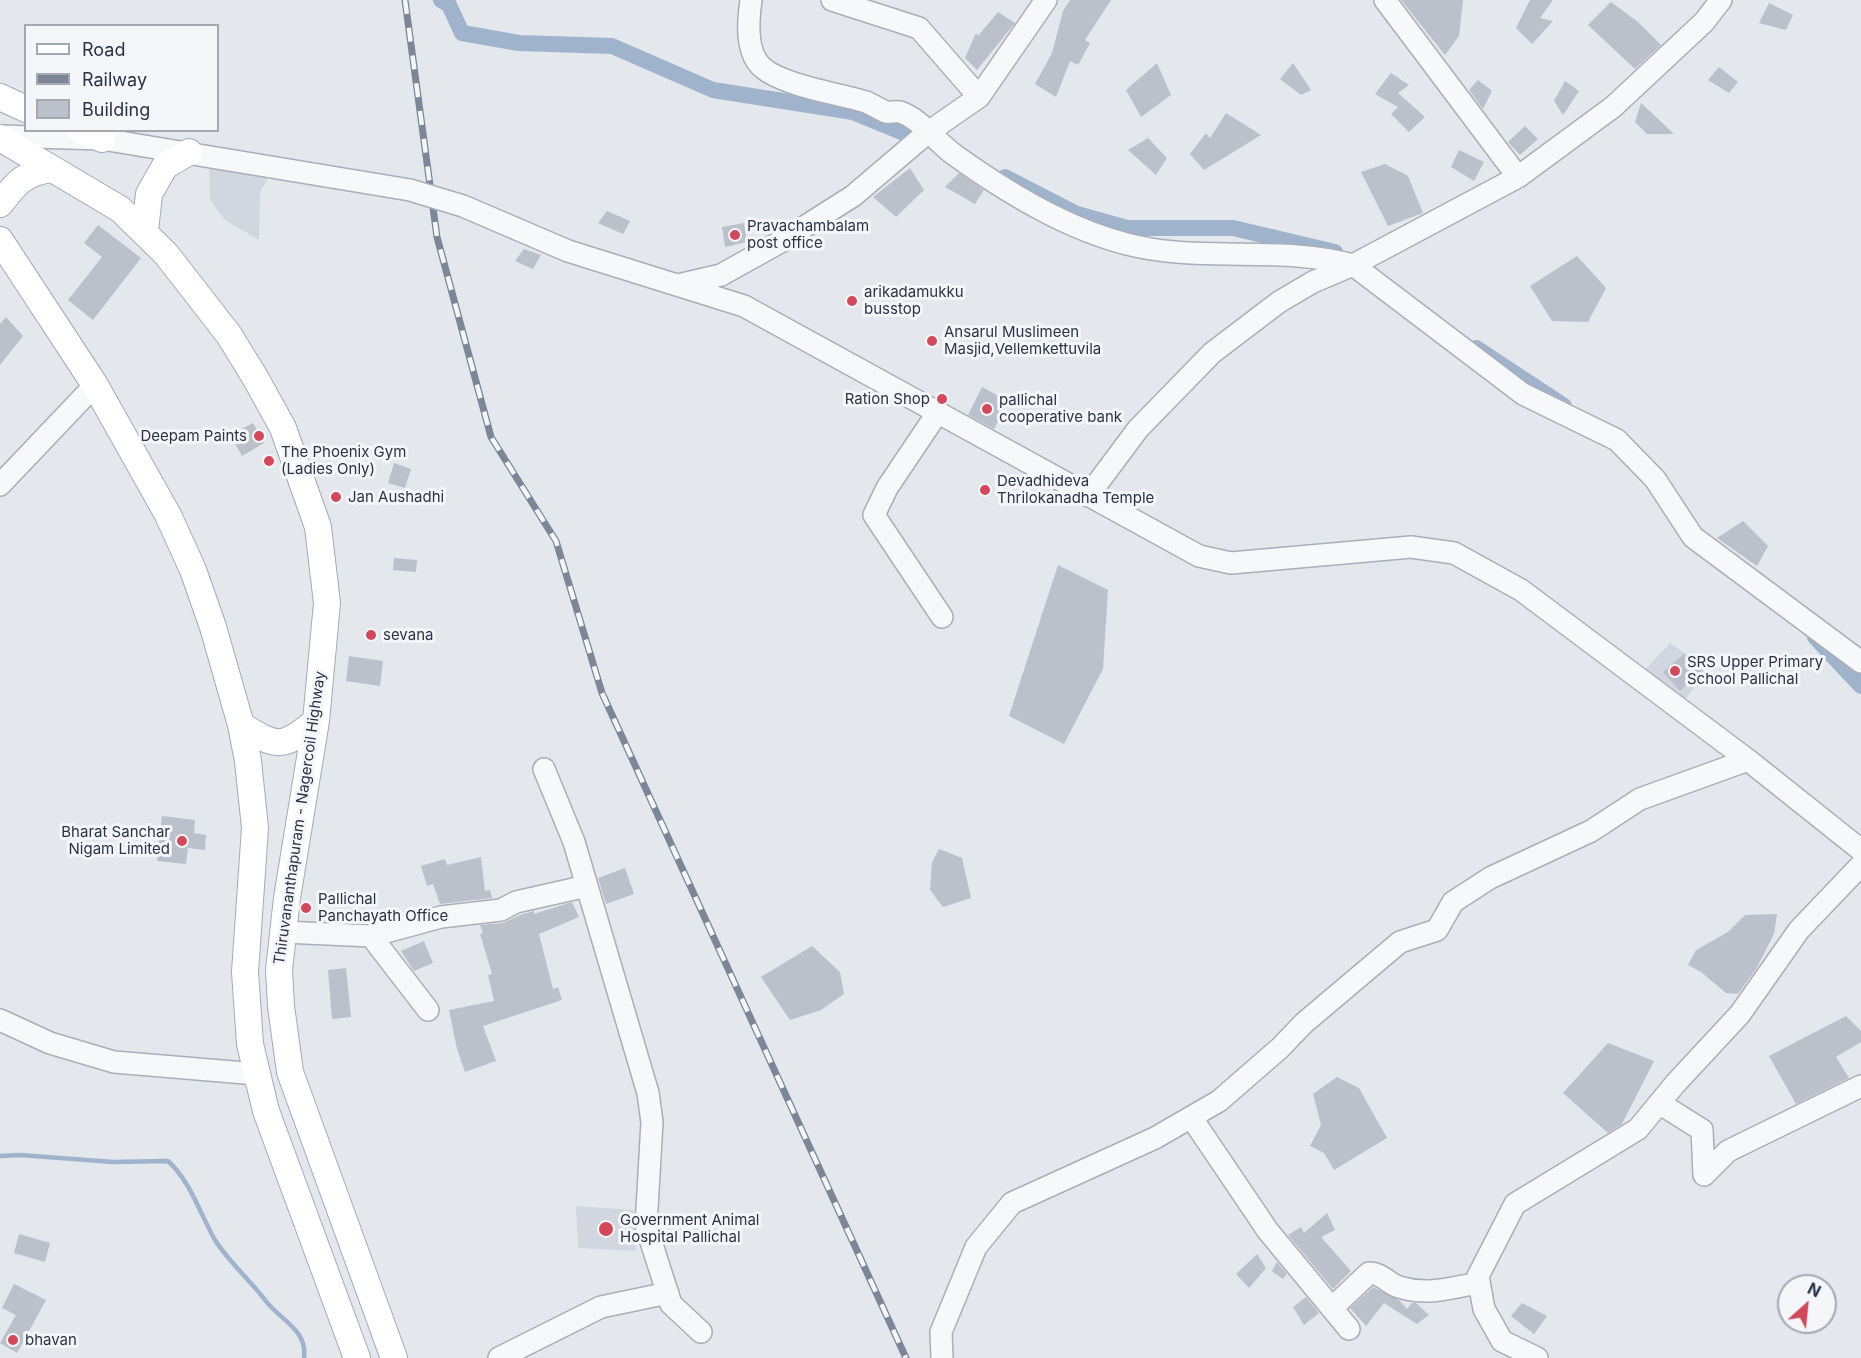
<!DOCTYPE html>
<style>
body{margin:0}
#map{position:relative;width:1861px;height:1358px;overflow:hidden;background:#e4e7ec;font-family:Inter,sans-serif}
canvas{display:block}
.legend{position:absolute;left:24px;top:24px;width:195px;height:108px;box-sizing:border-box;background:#f4f6f9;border:2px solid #a4a8b1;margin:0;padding:8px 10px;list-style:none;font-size:18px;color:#2b3445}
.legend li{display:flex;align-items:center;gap:12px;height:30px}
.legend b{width:30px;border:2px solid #a4a8b1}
.north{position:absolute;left:1777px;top:1274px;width:60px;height:60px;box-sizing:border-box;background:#f4f6f9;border:2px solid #a4a8b1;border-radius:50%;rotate:27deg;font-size:16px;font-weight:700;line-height:24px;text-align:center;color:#2b3445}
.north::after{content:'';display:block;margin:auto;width:21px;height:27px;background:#d1495b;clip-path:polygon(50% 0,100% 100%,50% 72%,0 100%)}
</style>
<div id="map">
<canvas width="1861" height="1358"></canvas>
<ul class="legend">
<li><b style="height:8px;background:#fff"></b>Road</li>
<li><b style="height:8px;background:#7d8696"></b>Railway</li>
<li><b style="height:16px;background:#bbc0ca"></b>Building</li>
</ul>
<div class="north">N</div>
</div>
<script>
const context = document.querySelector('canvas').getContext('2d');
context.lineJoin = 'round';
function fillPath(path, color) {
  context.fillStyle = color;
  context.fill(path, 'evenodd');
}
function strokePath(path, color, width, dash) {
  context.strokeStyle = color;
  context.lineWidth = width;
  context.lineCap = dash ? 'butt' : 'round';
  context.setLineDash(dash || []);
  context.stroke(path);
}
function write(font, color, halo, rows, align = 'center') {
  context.font = font + ' Inter,sans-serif';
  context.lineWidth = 6;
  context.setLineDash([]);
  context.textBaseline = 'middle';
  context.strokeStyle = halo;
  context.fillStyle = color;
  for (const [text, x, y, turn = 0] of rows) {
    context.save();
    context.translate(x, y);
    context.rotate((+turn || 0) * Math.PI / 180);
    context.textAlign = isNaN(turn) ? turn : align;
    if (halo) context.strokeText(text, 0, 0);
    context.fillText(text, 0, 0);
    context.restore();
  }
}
fillPath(new Path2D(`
 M209,165L268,178L260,192L259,240L225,220L210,200Z
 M1670,643L1708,669L1685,700L1642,673Z
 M576,1206L633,1210L636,1251L578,1248Z`), '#d2d6de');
strokePath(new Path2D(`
 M0,1156L20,1155L113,1162L168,1161C191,1182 200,1214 215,1240C228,1261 250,1280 265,1300C280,1320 308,1330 304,1358`), '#9fb4cc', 4.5);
strokePath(new Path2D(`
 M441,0L449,5L462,33L519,43L612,46L713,90L853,112L909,135
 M1005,177L1077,214L1127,228H1233L1335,252
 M1476,348L1564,406
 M1815,637L1861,686`), '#9fb4cc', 16);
fillPath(new Path2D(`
 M1070,0H1111L1085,40L1090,43L1078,65L1070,61L1056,97L1035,84L1052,53L1063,11Z
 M1401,0H1463L1459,36L1445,55Z
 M1530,0H1553L1540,18L1553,21L1532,44L1516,28Z
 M1611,2L1638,22L1661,45L1635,69L1588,25Z
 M1769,3L1793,15L1786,30L1759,23Z
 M998,12L1015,23L977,70L965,58L976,33L978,36Z
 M1157,63L1171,95L1141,117L1126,90Z
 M1293,63L1311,90L1301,95L1280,79Z
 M1719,67L1738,82L1729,93L1708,80Z
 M1391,73L1409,85L1398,93L1425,117L1409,132L1391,114L1398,107L1375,94Z
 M1478,80L1492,91L1483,109L1469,90Z
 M1565,81L1579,91L1563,115L1554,101Z
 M1641,103L1674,134H1647L1635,122Z
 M1226,113L1261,135L1204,170L1190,154L1206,133L1210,138Z
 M1525,126L1538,139L1520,155L1508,142Z
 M1148,138L1167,158L1156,175L1128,150Z
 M1459,150L1484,162L1474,181L1451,167Z
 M1385,164L1408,176L1423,213L1388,226L1361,172Z
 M910,168L924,190L896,217L873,197Z
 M959,173L984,190L975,204L945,187Z
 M607,211L630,221L623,234L598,223Z
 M744,223L747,242L725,247L722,227Z
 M98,225L141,258L93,320L68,300L102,257L84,243Z
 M524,249L541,255L533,269L515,261Z
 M1577,256L1606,288L1588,322L1552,321L1530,286Z
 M6,317L23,336L0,365V324Z
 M982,387L1008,401L994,429L968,415Z
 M253,423L264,443L242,456L230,435Z
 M394,463L411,469L405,488L388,483Z
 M1743,521L1768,546L1757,566L1717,538Z
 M394,558L417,560L416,572L393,570Z
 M1058,565L1108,590L1103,669L1064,744L1009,716Z
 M1684,654L1702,670L1680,691L1663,672Z
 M349,656L383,661L380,686L346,681Z
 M162,816L195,820L194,833L206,835L205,850L188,848L186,864L157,861Z
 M939,849L962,858L971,898L943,907L930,890L932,862Z
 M481,857L485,891L490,890L492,898L440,904L433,884L427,886L421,866L445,859L447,865Z
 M625,868L634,894L606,904L598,878Z
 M572,902L579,917L539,934L553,989L558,987L562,1000L483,1026L496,1061L465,1072L457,1049L449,1010L494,1001L488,975L492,974L480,934L483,933L480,925L503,923L520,915L534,911V914Z
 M1777,914L1774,934L1756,969L1738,994L1726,993L1701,972L1688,965L1696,950L1728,932L1745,915Z
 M424,941L433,963L414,971L401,951Z
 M812,946L840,972L844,994L821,1010L790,1020L761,977Z
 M346,968L351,1017L332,1019L328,970Z
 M1846,1016L1861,1031V1042L1836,1057L1849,1078L1796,1104L1769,1056Z
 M1608,1043L1654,1061L1622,1124L1608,1133L1563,1093Z
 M1337,1077L1359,1088L1387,1138L1334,1170L1324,1153L1310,1146L1321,1125L1313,1094Z
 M1327,1213L1335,1230L1321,1237L1351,1271L1333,1289L1288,1235L1301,1227L1304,1233Z
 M19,1234L50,1243L45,1262L14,1253Z
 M1257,1254L1266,1268L1249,1288L1236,1274Z
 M1277,1262L1287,1274L1283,1279L1272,1271Z
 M14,1284L46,1300L17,1353L0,1343L16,1315L2,1308Z
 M1373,1287L1399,1300L1407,1309L1412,1303H1416L1429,1315L1417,1324L1384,1303L1366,1326L1350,1308Z
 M1306,1297L1319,1313L1304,1325L1293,1307Z
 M1522,1303L1547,1316L1534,1334L1511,1316Z`), '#bbc0ca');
const minor = new Path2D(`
 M751,0C748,21 745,53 763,68C782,85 840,94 866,102C873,105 879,109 886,112C890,113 895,111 900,112C920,118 938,144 956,156C1012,196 1081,238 1151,249C1218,260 1288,247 1353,265L1523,394L1617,440L1655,479L1693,537L1861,662
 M832,0L919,28L979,97
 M1385,0L1518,177
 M0,136L102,139L410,190
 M463,206L568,251L744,306L1199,556L1231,563L1411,547L1454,553L1521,590L1748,760L1861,850
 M678,285L721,275L782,241L853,196L927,133L979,97L1046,0
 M938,412L887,488L874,515L942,617
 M0,485L95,385
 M1088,496L1138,429L1212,353L1279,302L1313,282L1353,265L1518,177L1613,107L1704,22L1721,0
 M544,769L574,842L648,1093L652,1122L646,1226L671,1304L701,1332
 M284,932L371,936L441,917L501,910L516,902L587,886
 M371,936L428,1010
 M0,1020L50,1043L114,1062L257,1074
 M1659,1103L1702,1130L1704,1175L1728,1151L1861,1086
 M1191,1117L1268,1231L1349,1329
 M1332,1308L1369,1273C1382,1273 1387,1283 1399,1287C1429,1296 1448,1288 1479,1283
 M499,1358L601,1307L668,1293
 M942,1358L941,1332L976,1247L1012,1203L1155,1138L1219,1101L1280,1048L1304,1023L1400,942L1437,930L1453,902L1490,878L1591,831L1640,799L1748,760
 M1537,1358L1502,1341L1484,1309L1478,1276L1515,1204L1638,1129L1675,1084L1740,1014L1799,930L1861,865`);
const major = new Path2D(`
 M0,97L26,109
 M80,130L102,139
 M0,138L120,209L166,254L229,335L256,379L283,428L318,527L327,603L316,721L287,898L279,970L281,1006L290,1072L394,1358
 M0,204C17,182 24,173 52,169
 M145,231L149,194L165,166L189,152
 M0,240L95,385L168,515L193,570L213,627L241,725L248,761L255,828L245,972L250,1044L266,1111L357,1358
 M241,725C277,748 283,749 316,721`);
strokePath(minor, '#a9aeb7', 24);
strokePath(major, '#a3abb8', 28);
strokePath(minor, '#f7f8fa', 21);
strokePath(major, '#fff', 26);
const rail = new Path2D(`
 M405,0L437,237L491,437L556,541L602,693L906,1358`);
strokePath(rail, '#7d8696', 7);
strokePath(rail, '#f4f6f9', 4.5, [14]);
const minorBridge = new Path2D(`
 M410,190L463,206`);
strokePath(minorBridge, '#a9aeb7', 24, []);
strokePath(minorBridge, '#f7f8fa', 21);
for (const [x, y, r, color] of [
 [735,235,6,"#d1495b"],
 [852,301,6,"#d1495b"],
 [932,341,6,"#d1495b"],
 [942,399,6,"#d1495b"],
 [987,409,6,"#d1495b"],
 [259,436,6,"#d1495b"],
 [269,461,6,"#d1495b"],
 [985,490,6,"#d1495b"],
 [336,497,6,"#d1495b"],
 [371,635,6,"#d1495b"],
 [1675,671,6,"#d1495b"],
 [182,841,6,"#d1495b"],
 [306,908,6,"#d1495b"],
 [606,1229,8,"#d1495b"],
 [13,1340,6,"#d1495b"]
]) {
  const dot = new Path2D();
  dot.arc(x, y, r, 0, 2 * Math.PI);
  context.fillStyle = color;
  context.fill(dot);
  strokePath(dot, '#f4f6f9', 2);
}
write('15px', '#2b3445', '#f4f6f9', [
 ["Pravachambalam",747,226],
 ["post office",747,243],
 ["arikadamukku",864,292],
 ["busstop",864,309],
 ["Ansarul Muslimeen",944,332],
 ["Masjid,Vellemkettuvila",944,349],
 ["Ration Shop",930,399,"right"],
 ["pallichal",999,400],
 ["cooperative bank",999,417],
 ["Deepam Paints",247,436,"right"],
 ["The Phoenix Gym",281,452],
 ["(Ladies Only)",281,469],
 ["Devadhideva",997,481],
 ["Thrilokanadha Temple",997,498],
 ["Jan Aushadhi",348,497],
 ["sevana",383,635],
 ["SRS Upper Primary",1687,662],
 ["School Pallichal",1687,679],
 ["Bharat Sanchar",170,832,"right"],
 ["Nigam Limited",170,849,"right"],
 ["Pallichal",318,899],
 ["Panchayath Office",318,916],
 ["Government Animal",620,1220],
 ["Hospital Pallichal",620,1237],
 ["bhavan",25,1340]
], 'left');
write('15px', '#2b3445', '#f4f6f9', [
 ["Thiruvananthapuram - Nagercoil Highway",300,818,-82]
]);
</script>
